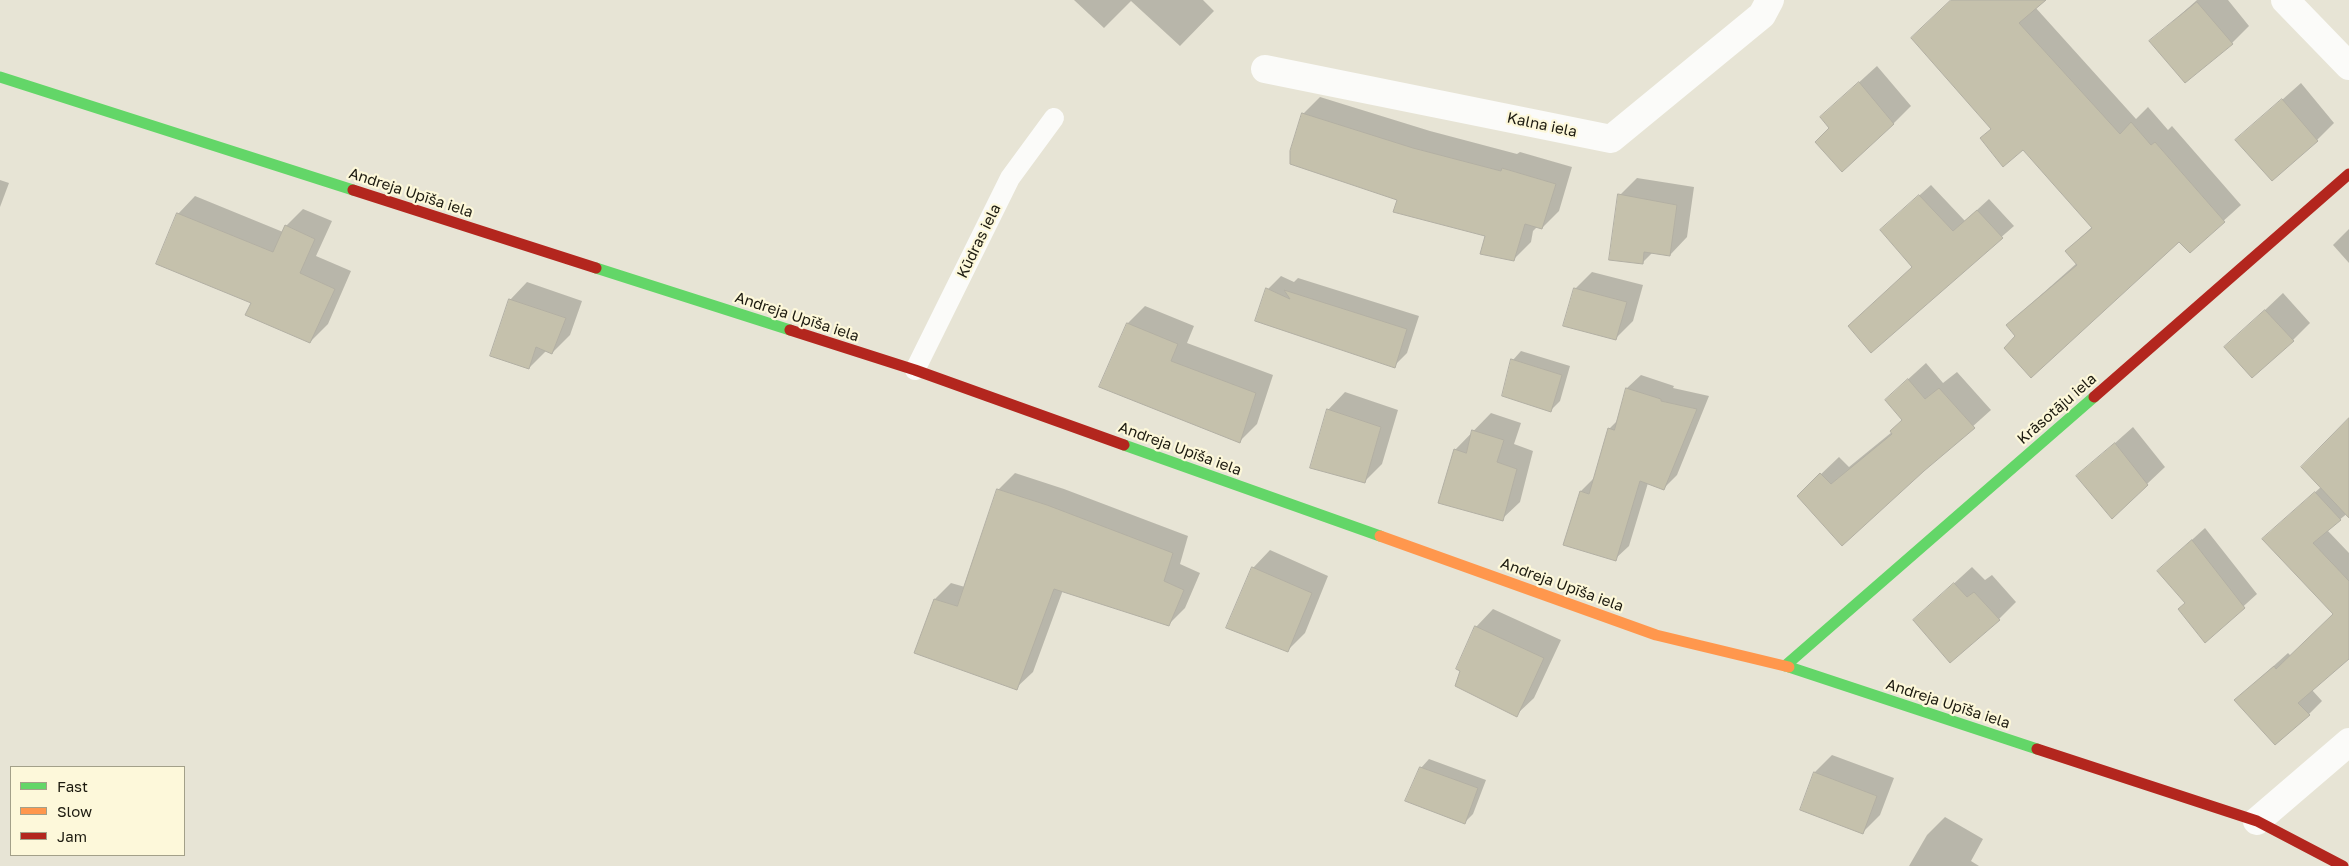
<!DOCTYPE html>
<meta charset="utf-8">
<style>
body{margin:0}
#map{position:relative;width:2349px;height:866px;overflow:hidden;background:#e7e4d5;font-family:"Golos Text",sans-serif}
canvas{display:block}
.legend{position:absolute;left:10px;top:766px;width:175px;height:90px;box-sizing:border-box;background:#fdf8da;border:1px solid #a3a089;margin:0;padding:6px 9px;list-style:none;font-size:15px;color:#1d1b10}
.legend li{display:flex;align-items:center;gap:10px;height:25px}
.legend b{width:25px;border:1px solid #a3a089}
</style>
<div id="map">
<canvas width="2349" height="866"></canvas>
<ul class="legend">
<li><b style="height:6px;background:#63d668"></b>Fast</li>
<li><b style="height:6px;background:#ff974d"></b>Slow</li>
<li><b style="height:6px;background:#b3261e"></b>Jam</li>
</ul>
</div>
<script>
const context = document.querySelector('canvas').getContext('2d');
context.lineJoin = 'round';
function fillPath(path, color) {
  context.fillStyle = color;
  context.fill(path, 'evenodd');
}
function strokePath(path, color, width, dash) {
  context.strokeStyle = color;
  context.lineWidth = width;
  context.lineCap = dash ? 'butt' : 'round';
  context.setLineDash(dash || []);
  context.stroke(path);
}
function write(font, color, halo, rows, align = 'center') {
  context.font = font + ' "Golos Text",sans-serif';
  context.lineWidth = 4.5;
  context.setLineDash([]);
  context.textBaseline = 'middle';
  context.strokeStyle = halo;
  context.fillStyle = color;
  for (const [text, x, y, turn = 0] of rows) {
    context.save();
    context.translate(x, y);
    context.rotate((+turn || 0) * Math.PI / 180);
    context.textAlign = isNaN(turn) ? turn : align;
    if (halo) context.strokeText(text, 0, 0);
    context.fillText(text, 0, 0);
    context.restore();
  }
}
fillPath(new Path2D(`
 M1074,0H1203L1214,11L1180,46L1131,1L1104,28Z
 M1952,0H2044L2035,7L2136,119L2148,107L2168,130L2172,126L2241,205L2190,251L2179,240L2017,336L2007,325L2077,263L2066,251L2092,227L2023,149L1982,138L1992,128Z
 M2197,0H2228L2249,26L2232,43L2151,41Z
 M1877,66L1911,106L1893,124L1830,128L1821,117Z
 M2301,83L2334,123L2317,140H2237Z
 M1320,97L1430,131L1517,154L1520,152L1572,167L1559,211L1542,228L1537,227L1533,231L1531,242L1514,259L1486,236L1399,199L1303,114Z
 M1637,178L1694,187L1687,237L1670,255L1653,252L1642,263L1620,195Z
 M0,180L9,183L0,207Z
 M1931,185L1965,221L1989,199L2014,226L1871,351L1913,266L1893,219Z
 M195,196L283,232L286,226L303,209L332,221L316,256L351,271L328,324L310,342L252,302L178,214Z
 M2349,229V263L2333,245Z
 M1592,272L1643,285L1633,321L1616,338L1575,289Z
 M1281,276L1294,282L1298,278L1419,316L1407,353L1394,366L1268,289Z
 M527,282L582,301L570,335L552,353L547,350L529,368L510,300Z
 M2283,293L2310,323L2293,340L2226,347Z
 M1145,306L1194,326L1187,343L1273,375L1257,424L1240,441L1128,323Z
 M1521,351L1570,366L1560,401L1551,410L1513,360Z
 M1926,363L1943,383L1957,372L1991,410L1923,471L1798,496L1839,457L1849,467L1892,432L1903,420L1904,383Z
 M1641,375L1674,386L1673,388L1709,396L1677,475L1664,488L1648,483L1629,546L1615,559L1581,491L1594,478L1609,429L1618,420L1627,388Z
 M1345,392L1398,410L1382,464L1365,481L1328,410Z
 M1491,413L1521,423L1514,444L1533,451L1520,502L1502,519L1455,450Z
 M2349,420V512L2327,530L2349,553V660L2347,658L2312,690L2322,701L2309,714L2236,700L2288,653L2291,656L2334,614L2277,526L2321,487Z
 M2133,427L2165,467L2147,484L2078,476Z
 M1015,473L1064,489L1188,536L1180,564L1200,573L1185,608L1168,625L1063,590L1033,672L1016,688L935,599L951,583L965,587L998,490Z
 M2205,528L2257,594L2205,641L2186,603L2172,558Z
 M1270,550L1328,576L1305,633L1288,650L1253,568Z
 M1972,567L1985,580L1992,575L2016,602L1999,619L1914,620Z
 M1493,609L1561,640L1534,698L1516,715L1476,627Z
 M1832,755L1894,778L1880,815L1863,832L1815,772Z
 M1429,759L1486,780L1473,814L1464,823L1421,768Z
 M1945,817L1983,839L1971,861L1979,866H1909L1927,835Z`), '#0003');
const building = new Path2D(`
 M1951,0H2046L2019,23L2120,134L2131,122L2151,145L2155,142L2225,222L2190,253L2179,242L2031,378L2004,348L2015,336L2006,325L2077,265L2065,251L2092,228L2023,150L2003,167L1980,138L1991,129L1911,38Z
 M2197,2L2233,44L2185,83L2149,41Z
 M1859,82L1894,124L1842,172L1815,142L1829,128L1820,117Z
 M2282,99L2318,141L2272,181L2235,140Z
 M1302,113L1413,148L1501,171L1502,168L1556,184L1542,229L1525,224L1514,261L1480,254L1485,236L1393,212L1397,200L1290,164V151Z
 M1618,194L1677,205L1670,256L1644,252L1643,264L1609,260Z
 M1919,195L1953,231L1977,210L2003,238L1871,353L1848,326L1912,267L1880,230Z
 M177,213L273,252L285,225L315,239L300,273L335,289L310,343L245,315L251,303L156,264Z
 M1266,288L1290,299L1284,290L1407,329L1395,368L1255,321Z
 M1574,288L1627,302L1616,340L1563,326Z
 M509,299L566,318L552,354L536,347L529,369L490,356Z
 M2265,310L2294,341L2252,378L2224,347Z
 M1127,323L1178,344L1171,361L1256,393L1240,443L1099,387Z
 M1511,359L1562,375L1551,412L1502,396Z
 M1908,379L1925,399L1939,388L1975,428L1924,471L1842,546L1797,496L1820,473L1831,484L1892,434L1890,431L1902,420L1885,400Z
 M1626,388L1661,399V401L1697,409L1664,490L1640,481L1616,561L1563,545L1580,491L1589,494L1608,428L1614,430Z
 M1327,409L1381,427L1365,483L1310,468Z
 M2349,418V518L2301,467Z
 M1472,430L1504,440L1497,462L1517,469L1503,521L1438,503L1454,449L1466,453Z
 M2115,443L2148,485L2112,519L2076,476Z
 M997,489L1047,505L1173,553L1164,581L1184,590L1169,626L1054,589L1017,690L914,653L934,599L957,606Z
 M2315,492L2341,520L2313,543L2349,581V659L2298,703L2310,715L2275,745L2234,700L2274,666L2276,669L2333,614L2262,539Z
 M2192,540L2245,608L2205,643L2178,609L2185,603L2157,571Z
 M1252,567L1312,593L1288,652L1226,628Z
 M1954,583L1967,597L1974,592L2000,620L1950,663L1913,620Z
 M1475,626L1544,658L1517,717L1455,686L1460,671L1456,669Z
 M1420,767L1478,788L1465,824L1405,801Z
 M1814,772L1877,796L1863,834L1800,810Z`);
fillPath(building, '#c5c1ac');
strokePath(building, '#b2afa3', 1);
strokePath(new Path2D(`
 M915,370L1010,178L1054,118`), '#fbfbf9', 20);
strokePath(new Path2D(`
 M2285,0L2349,66
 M1265,69L1611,139L1762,15L1770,0
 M2257,821L2349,742`), '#fbfbf9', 28);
strokePath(new Path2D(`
 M0,77L353,190
 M596,268L790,330
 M1124,445L1380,536
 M1785,666L2094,397
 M1789,667L2037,749`), '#63d668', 11);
strokePath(new Path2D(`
 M1380,536L1656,635L1789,667`), '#ff974d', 11);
strokePath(new Path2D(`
 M353,190L596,268
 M790,330L915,370L1124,445
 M2094,397L2349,174
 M2037,749L2257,821L2343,866`), '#b3261e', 11);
write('15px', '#1d1b10', '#fdf8da', [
 ["Kalna iela",1542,125,12],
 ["Andreja Upīša iela",411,193,18],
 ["Kūdras iela",979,241,-64],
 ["Andreja Upīša iela",797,317,18],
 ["Krāsotāju iela",2057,409,-41],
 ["Andreja Upīša iela",1180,449,20],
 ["Andreja Upīša iela",1562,585,20],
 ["Andreja Upīša iela",1948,704,18]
]);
</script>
